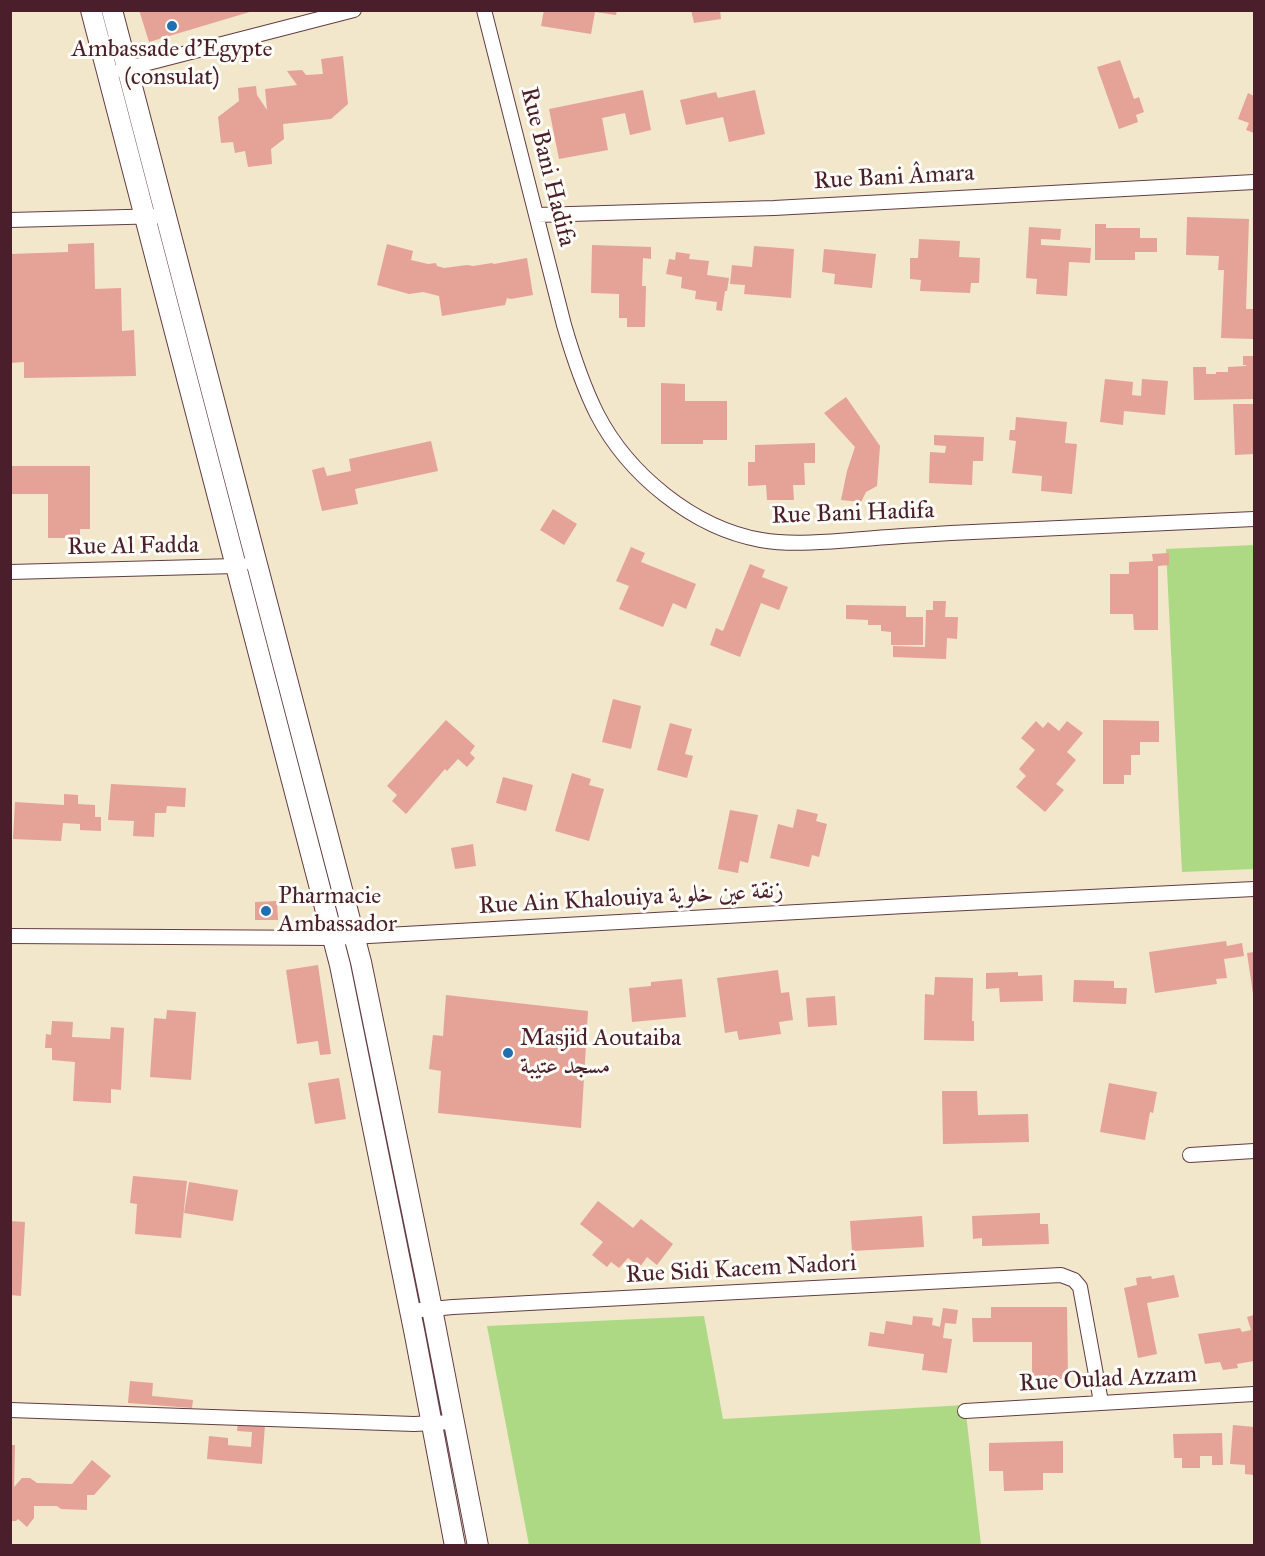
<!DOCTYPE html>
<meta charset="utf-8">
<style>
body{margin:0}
#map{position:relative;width:1265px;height:1556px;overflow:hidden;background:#f2e6cb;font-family:"IM FELL Great Primer",serif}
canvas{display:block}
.frame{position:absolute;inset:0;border:12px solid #4a1f2b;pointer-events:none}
</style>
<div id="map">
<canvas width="1265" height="1556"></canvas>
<div class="frame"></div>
</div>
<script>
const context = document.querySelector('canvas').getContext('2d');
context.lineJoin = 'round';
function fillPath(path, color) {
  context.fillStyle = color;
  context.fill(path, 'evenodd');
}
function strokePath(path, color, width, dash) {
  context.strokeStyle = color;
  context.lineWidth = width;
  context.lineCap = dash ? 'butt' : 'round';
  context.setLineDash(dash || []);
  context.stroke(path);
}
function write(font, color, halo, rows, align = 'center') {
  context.font = font + ' "IM FELL Great Primer",Amiri,serif';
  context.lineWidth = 6;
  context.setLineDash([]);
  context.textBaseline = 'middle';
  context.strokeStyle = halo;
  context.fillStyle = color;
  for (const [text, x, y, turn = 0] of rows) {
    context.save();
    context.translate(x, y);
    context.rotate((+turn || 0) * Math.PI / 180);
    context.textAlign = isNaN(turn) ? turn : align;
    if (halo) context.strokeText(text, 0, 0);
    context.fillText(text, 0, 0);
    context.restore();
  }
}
fillPath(new Path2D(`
 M1254,545V869L1182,872L1166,549Z
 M704,1316L723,1419L965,1405L981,1545H529L487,1326Z`), '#add985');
fillPath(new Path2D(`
 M139,10H253V11L149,42Z
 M544,10H617L616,15L595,12L591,34L541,26Z
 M691,10H720L721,19L694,23Z
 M343,56L348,104L331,119L283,124L284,139L271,149L272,164L248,167L245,151L235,153L233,142L221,143L218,117L239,101L238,88L256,86L257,95L267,110L265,89L297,85L287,71L302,70L306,75L323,74L321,59Z
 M1120,60L1134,99L1139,97L1144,112L1136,115L1138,122L1119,129L1097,67Z
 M643,90L651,130L630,135L625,113L602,118L608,150L559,159L549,109Z
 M755,90L765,134L729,142L723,117L686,125L680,100L716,92L718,98Z
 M1248,93L1254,96V133L1246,130L1249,123L1238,119Z
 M1187,217L1249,219L1246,309H1254V339L1221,338L1224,270H1218L1219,256L1186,255Z
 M1095,224H1106V228H1140V238H1157V252H1135V260H1095Z
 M1029,227L1061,229L1060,240L1041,239V245L1091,248L1090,263L1069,262L1067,296L1036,294L1037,279L1026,278Z
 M919,239L960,241L959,257L980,258L979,283H971L970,293L920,291L921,280L910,279V258H918Z
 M94,243L95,289L121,288L122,331L134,330L136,376L24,378V362L10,363V254L68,252V244Z
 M387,244L413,251L411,260L428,264L436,263L437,266L444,268L467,265L473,266L492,263L494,264L527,258L533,295L511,299L507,298L505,305L442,316L439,296L423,292L409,294L377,285Z
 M592,245L651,247V259L643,258L642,286H646L645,327H627V318H619V294L591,293Z
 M754,246L794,249L791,298L744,294L745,285L730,284L732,265L752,267Z
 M824,249L876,254L872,288L834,284L835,274L822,272Z
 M676,252L690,254L689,259L709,261L707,275L729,278L727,291H725L722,311L716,310L717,302L695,299L696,291L681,288L682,277L666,274L669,259L675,260Z
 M1243,356H1254V399L1194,400L1193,367H1206V374H1216V372H1228V367L1246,366V365H1243Z
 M1105,379L1133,382L1132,395L1141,396L1142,379L1168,381L1165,415L1124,411L1123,425L1100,422Z
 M661,383L685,384V401H727V440H703V444H661Z
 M846,397L880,446L877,486L866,492L861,502L841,500L847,471L855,447L824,413Z
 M1233,404H1254V454L1235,455Z
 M1016,417L1067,422L1065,443L1077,444L1072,494L1041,491L1042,476L1012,473L1016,441L1009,440L1010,430H1015Z
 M934,435L984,437L983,461H973L972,485L929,483L930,452L945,453L946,446L934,445Z
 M431,441L438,471L355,489L358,504L322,511L312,470L324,467L327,476L351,471L349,459Z
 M815,443V463H804L805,485H793L794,500H767L766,485L748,486V462H755V445Z
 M10,466H90V529H80V538H48V494H10Z
 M553,509L577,524L564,545L540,530Z
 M631,547L645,553L641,562L696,584L686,609L673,603L663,627L619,609L629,586L616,581Z
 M1169,553V565L1158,566V630H1134L1133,614H1110V574H1129V562L1153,561L1152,554Z
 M750,564L765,570L762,577L788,587L779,610L761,603L740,657L710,645L716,628L723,631Z
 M933,601H946L945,617H958L957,639L947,638L946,659L893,657V646L925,647L926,610H933Z
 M846,605L906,606V617H923V645H891V632L881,631V625H868V620L846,619Z
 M613,699L641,706L631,749L602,742Z
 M446,720L475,746L470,753L475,758L467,767L458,759L447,771L445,769L406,814L392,801L397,795L387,786Z
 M1103,720L1159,721V742H1140V755H1131V775H1124V784H1103Z
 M1036,721L1043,728L1048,722L1059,731L1067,721L1083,733L1067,752L1076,760L1056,784L1064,790L1045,812L1016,787L1026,776L1019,769L1035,750L1021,738Z
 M670,723L692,729L685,754L693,756L687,778L657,770Z
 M572,773L591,779L589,785L604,789L589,841L555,831Z
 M503,777L533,785L526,811L496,803Z
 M111,784L186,788L185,807L167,806L166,813H155L154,837L133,836L134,821L108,820Z
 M64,794L78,795V804L95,805V817H101V831L80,830V824L63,823L61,841L13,839L15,802L64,805Z
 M797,809L818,814L816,821L827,824L819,857L812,855L809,867L770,858L778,824L793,828Z
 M730,810L758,815L748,863L740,861L738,873L718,869Z
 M473,844L476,866L455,869L451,848Z
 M277,901L278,920H255V902Z
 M1226,941L1227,946L1242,943L1244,956L1224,959L1227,978L1216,979L1217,984L1155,993L1149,952Z
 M1254,952V994H1253L1247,953Z
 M318,965L331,1054L320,1055L318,1041L297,1044L286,970Z
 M778,970L781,993L789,992L793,1020L779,1022L781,1034L739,1040L737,1031L725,1033L717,978Z
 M1018,972V976L1042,975L1043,1001L1000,1002L999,988L986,989V973Z
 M935,977L973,978L972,1021H974V1041L924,1040L925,994L934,995Z
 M682,979L686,1017L632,1022L629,988L651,986V982Z
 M1074,980L1114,981V988H1127L1126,1004L1073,1002Z
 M446,995L588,1011L581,1128L438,1113L441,1071L429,1069L433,1035L443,1036Z
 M835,996L837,1025L808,1027L806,998Z
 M167,1010L196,1012L191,1080L150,1077L154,1018L166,1019Z
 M52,1021L73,1022L72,1037L110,1039L111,1027L124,1028L121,1090L111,1089V1103L73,1101L75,1062L52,1060V1048H45L46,1034L51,1035Z
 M339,1078L346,1119L315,1124L308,1083Z
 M1109,1083L1157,1092L1153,1113L1150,1112L1145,1140L1100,1132Z
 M942,1091H977L978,1115L1028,1114L1029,1142L943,1144Z
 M133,1176L187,1181L181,1238L135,1234L137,1204L130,1203Z
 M189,1182L238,1190L233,1221L184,1213Z
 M598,1201L633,1228L641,1219L673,1244L657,1265L647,1257L640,1267L628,1258L619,1268L611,1262L607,1267L592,1255L603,1242L580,1224Z
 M1040,1213V1224H1048L1049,1244L982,1246V1238L973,1239L972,1216Z
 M922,1216L924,1247L852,1251L850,1221Z
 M10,1221L25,1222L21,1296L10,1295Z
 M1174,1275L1179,1297L1147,1303L1157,1354L1138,1358L1124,1288L1137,1285L1136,1278L1151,1276L1152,1279Z
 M991,1307H1067L1068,1379L1032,1380V1342H973L972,1318H991Z
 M943,1308L958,1310L956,1324L945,1323L943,1338L952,1339L947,1373L922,1370L924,1354L868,1346L870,1332L884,1334L886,1321L912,1325L913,1316L933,1318L932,1325L940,1327Z
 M1254,1315V1361L1237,1364L1238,1368L1223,1370L1220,1362L1205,1364L1198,1334L1240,1328L1242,1332L1251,1330L1247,1317Z
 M130,1381L153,1383L152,1396L193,1400L192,1408L128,1403Z
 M238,1422L265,1425L262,1464L207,1459L209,1436L228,1438V1445L251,1447L252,1432L237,1431Z
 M1233,1425L1254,1427V1475L1245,1474V1465L1230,1464Z
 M1222,1433L1223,1465H1212V1456H1200V1468H1182V1458H1174L1173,1434Z
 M1063,1441V1473H1043V1490L1004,1491L1003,1471H989V1443Z
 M10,1445H15L14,1487L22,1478H30L37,1483L72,1484L92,1460L111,1476L94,1495H87V1510L61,1509L57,1506H34V1518L27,1527L18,1519L16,1521H10Z`), '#e5a296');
const street = new Path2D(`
 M484,10L564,325C573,356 583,386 597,414C628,474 693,528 761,540C790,545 823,542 851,540C885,537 918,535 951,533C1052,529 1153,524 1254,519
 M121,70L354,10
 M537,215L774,208L1254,182
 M10,220L165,216
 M10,572L236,566L242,565
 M10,936L333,938L905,906L1254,889
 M1190,1155L1254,1151
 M410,1311L453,1307L1061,1275L1074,1280L1080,1287L1101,1402
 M10,1410L414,1424L454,1422
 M965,1411L1254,1394`);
const secondary = new Path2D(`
 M91,10L340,965L415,1335L455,1546
 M112,10L361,962L432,1309L478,1546`);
strokePath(street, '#633d43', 16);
strokePath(secondary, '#633d43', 22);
strokePath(street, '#fff', 14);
strokePath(secondary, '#fff', 20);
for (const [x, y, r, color] of [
 [172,26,6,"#1f6fb2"],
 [266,911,6,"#1f6fb2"],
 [508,1053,6,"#1f6fb2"]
]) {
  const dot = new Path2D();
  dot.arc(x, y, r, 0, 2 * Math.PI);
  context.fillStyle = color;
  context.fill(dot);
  strokePath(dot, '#fdfcf7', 2);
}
write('24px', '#4a1f2b', '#fdfcf7', [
 ["Ambassade d'Egypte",172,50,"center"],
 ["(consulat)",172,78,"center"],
 ["Pharmacie",278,897],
 ["Ambassador",278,925],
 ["Masjid Aoutaiba",520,1039],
 ["مسجد عتيبة",520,1067]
], 'left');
write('24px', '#4a1f2b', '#fdfcf7', [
 ["Rue Bani Hadifa",547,167,76],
 ["Rue Bani Âmara",894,178,-3],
 ["Rue Bani Hadifa",853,514,-2],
 ["Rue Al Fadda",133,547,-1],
 ["Rue Ain Khalouiya زنقة عين خلوية",631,899,-3],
 ["Rue Sidi Kacem Nadori",741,1270,-3],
 ["Rue Oulad Azzam",1108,1380,-3]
]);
</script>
